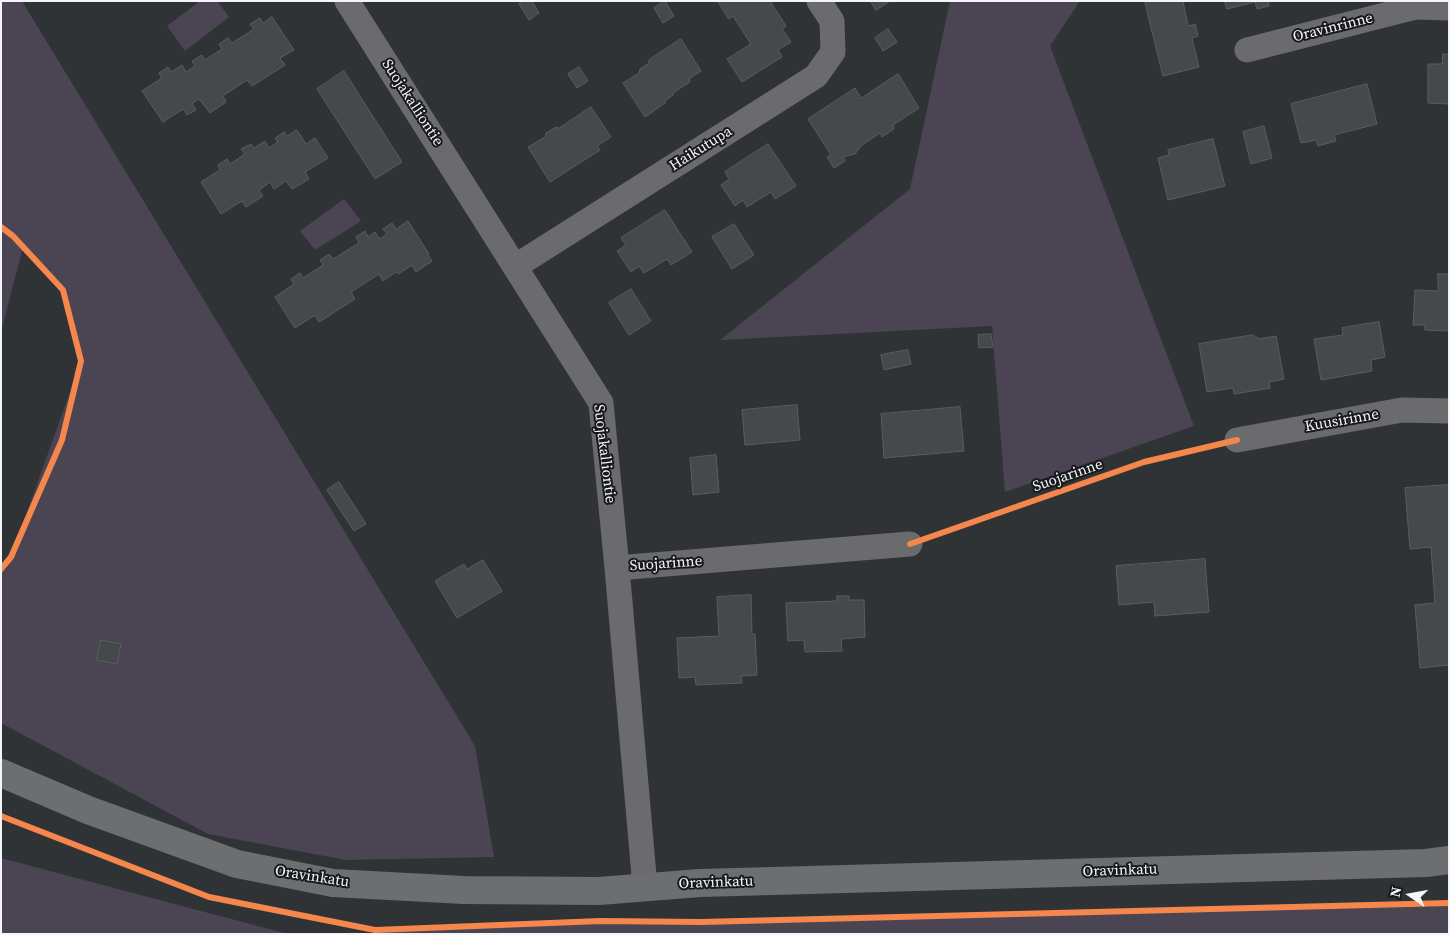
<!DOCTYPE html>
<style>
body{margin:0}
#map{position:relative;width:1450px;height:935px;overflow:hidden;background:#303336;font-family:"Source Serif 4",serif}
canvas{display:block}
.frame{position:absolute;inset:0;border:2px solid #f2f5f9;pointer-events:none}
.north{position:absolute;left:1385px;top:870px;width:50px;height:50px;-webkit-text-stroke:4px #18191c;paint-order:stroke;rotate:282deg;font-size:14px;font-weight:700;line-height:20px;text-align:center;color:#f2f5f9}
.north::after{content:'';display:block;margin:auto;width:18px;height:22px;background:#f2f5f9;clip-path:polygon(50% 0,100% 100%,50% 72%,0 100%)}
</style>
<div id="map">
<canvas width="1450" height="935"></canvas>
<div class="frame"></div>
<div class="north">N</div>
</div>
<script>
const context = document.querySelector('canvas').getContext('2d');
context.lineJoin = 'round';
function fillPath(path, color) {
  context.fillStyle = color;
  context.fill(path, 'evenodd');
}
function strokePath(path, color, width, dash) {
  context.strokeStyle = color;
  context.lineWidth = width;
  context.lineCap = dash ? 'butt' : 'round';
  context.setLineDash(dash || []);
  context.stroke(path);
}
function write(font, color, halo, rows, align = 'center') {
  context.font = font + ' "Source Serif 4",serif';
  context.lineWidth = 4;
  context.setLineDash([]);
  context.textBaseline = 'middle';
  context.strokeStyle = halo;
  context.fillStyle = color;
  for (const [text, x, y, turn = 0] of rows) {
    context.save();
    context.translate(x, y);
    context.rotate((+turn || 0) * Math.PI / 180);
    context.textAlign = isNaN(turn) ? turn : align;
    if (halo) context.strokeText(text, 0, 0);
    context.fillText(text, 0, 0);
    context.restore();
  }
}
fillPath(new Path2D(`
 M1,1H22L475,746L494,857L346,860L208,834L1,723V569L11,557L81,361L63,290L23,247L1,332Z
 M200,1H217L229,17L185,51L167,26Z
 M950,1H1080L1050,46L1194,426L1005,492L992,326L720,340L910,189Z
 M344,199L361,221L315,250L300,231Z
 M1,858L288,934H1Z
 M1424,903H1449V934H376L375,930L600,921L701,922Z`), '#4a4453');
const building = new Path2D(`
 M524,1H532L539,13L529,20L519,4Z
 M665,1L674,16L663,23L654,8Z
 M718,1H770L786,26L782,29L791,42L778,50L782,57L742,82L727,59L751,44L733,16L729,19Z
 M871,1H890L876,10Z
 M1151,1H1183L1188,26L1195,24L1198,36L1192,38L1199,67L1163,76L1145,3Z
 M1225,1H1268L1269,6L1257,9L1255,2L1227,9Z
 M272,17L294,50L280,58L285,65L252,86L247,80L223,96L226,102L210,113L199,99L192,103L196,110L187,115L183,109L163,122L142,91L162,78L159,73L168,67L171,72L182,65L186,72L195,66L192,61L202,55L205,60L222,49L219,44L228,38L232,43L254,29L250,24L260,18L263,23Z
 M888,29L897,42L883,51L875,38Z
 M681,39L701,71L689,79L690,82L674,92L673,95L666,100L665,103L645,117L623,83L639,73L640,69L649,63V60Z
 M1443,54H1449V104L1428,103V64H1442Z
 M579,67L588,81L577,88L568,74Z
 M344,71L402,162L375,179L317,89Z
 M898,74L919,108L893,125L894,129L882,137L880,133L862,145L855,154L843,157L845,161L834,168L827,157L831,155L808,119L855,88L861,98Z
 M1367,84L1377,124L1334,135L1336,141L1318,146L1316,140L1301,143L1291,104Z
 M591,107L611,137L597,146L600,150L550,182L528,147L545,137L546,133L556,127L559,128Z
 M1264,126L1272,158L1251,164L1243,132Z
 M297,130L306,144L315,138L328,158L305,172L309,179L292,189L286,181L274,189L270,182L259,190L263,196L246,207L242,201L221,214L201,182L220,170L218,165L227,159L230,164L245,154L241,149L251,144L254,148L265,141L269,148L278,142L275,138L284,132L287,136Z
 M1213,139L1225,186L1168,200L1158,158L1169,155L1168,150Z
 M768,144L796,186L775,199L771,192L747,207L743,200L735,206L721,185L729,179L725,172Z
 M665,210L692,252L671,265L667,259L644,273L639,266L631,272L617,251L626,245L621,238Z
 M408,221L429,254L428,255L432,261L416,272L412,265L398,274L396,272L383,281L379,274L351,292L355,299L319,322L315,315L295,328L275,297L294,284L291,279L300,273L303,278L323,265L320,260L329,254L333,259L359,243L356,237L365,231L368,237L375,232L380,239L387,234L383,229L392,223L396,229Z
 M734,224L754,255L732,269L712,237Z
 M1438,274H1449V331L1425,330V325H1413L1415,290L1438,291Z
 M631,289L651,321L629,335L609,303Z
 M1379,322L1385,357L1371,360L1372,371L1321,380L1314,339L1343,335L1342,328Z
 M991,334L993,347L979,348L978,335Z
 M1253,335L1259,339L1276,336L1284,379L1269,382L1270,388L1234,394L1233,388L1207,392L1199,344Z
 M908,350L911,364L884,370L881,355Z
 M797,405L800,440L745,445L742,410Z
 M960,407L964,451L884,458L881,414Z
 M716,455L719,492L693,495L690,458Z
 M339,482L366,524L354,531L327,490Z
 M1449,485V665L1420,668L1415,605L1435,603L1431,547L1410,549L1405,488Z
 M1205,559L1209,612L1155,616L1154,602L1119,605L1116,566Z
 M483,560L502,591L457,618L435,581L464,564L467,569Z
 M751,595L752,634H755L757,675L741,676L742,683L696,685L695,677L679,678L677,638L719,636L717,597Z
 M837,596H849V600H864L865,637L841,639L842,651L805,652L804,640L788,641L786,603L837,601Z
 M101,640L121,644L117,664L97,660Z`);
fillPath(building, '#46494b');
strokePath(building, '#5a5d5f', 1);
strokePath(new Path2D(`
 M347,1L601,403L617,568L645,887
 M1247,50L1416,7L1449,8
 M516,266L816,76L833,52L832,21L819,1
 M1237,440L1402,410L1449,411
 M617,568L910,544`), '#6b6b6d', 25);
strokePath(new Path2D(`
 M1,773L88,810L237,864L333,883L464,890L599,891L700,883L1426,863L1449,860`), '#6d6e70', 28);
strokePath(new Path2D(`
 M1,227L13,236L63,290L81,361L62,440L11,557L1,569
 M910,544L1144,462L1237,440
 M1,816L209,897L375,930L600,921L701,922L1449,903`), '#f5874c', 6);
write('15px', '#f2f5f9', '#18191c', [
 ["Oravinrinne",1333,28,-14],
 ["Suojakalliontie",412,103,57],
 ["Haikutupa",701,149,-32],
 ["Kuusirinne",1342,421,-10],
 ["Suojakalliontie",604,454,83],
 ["Suojarinne",1068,476,-19],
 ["Suojarinne",666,564,-4],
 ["Oravinkatu",1120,871,-2],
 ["Oravinkatu",312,877,9],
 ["Oravinkatu",716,883,-2]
]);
</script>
